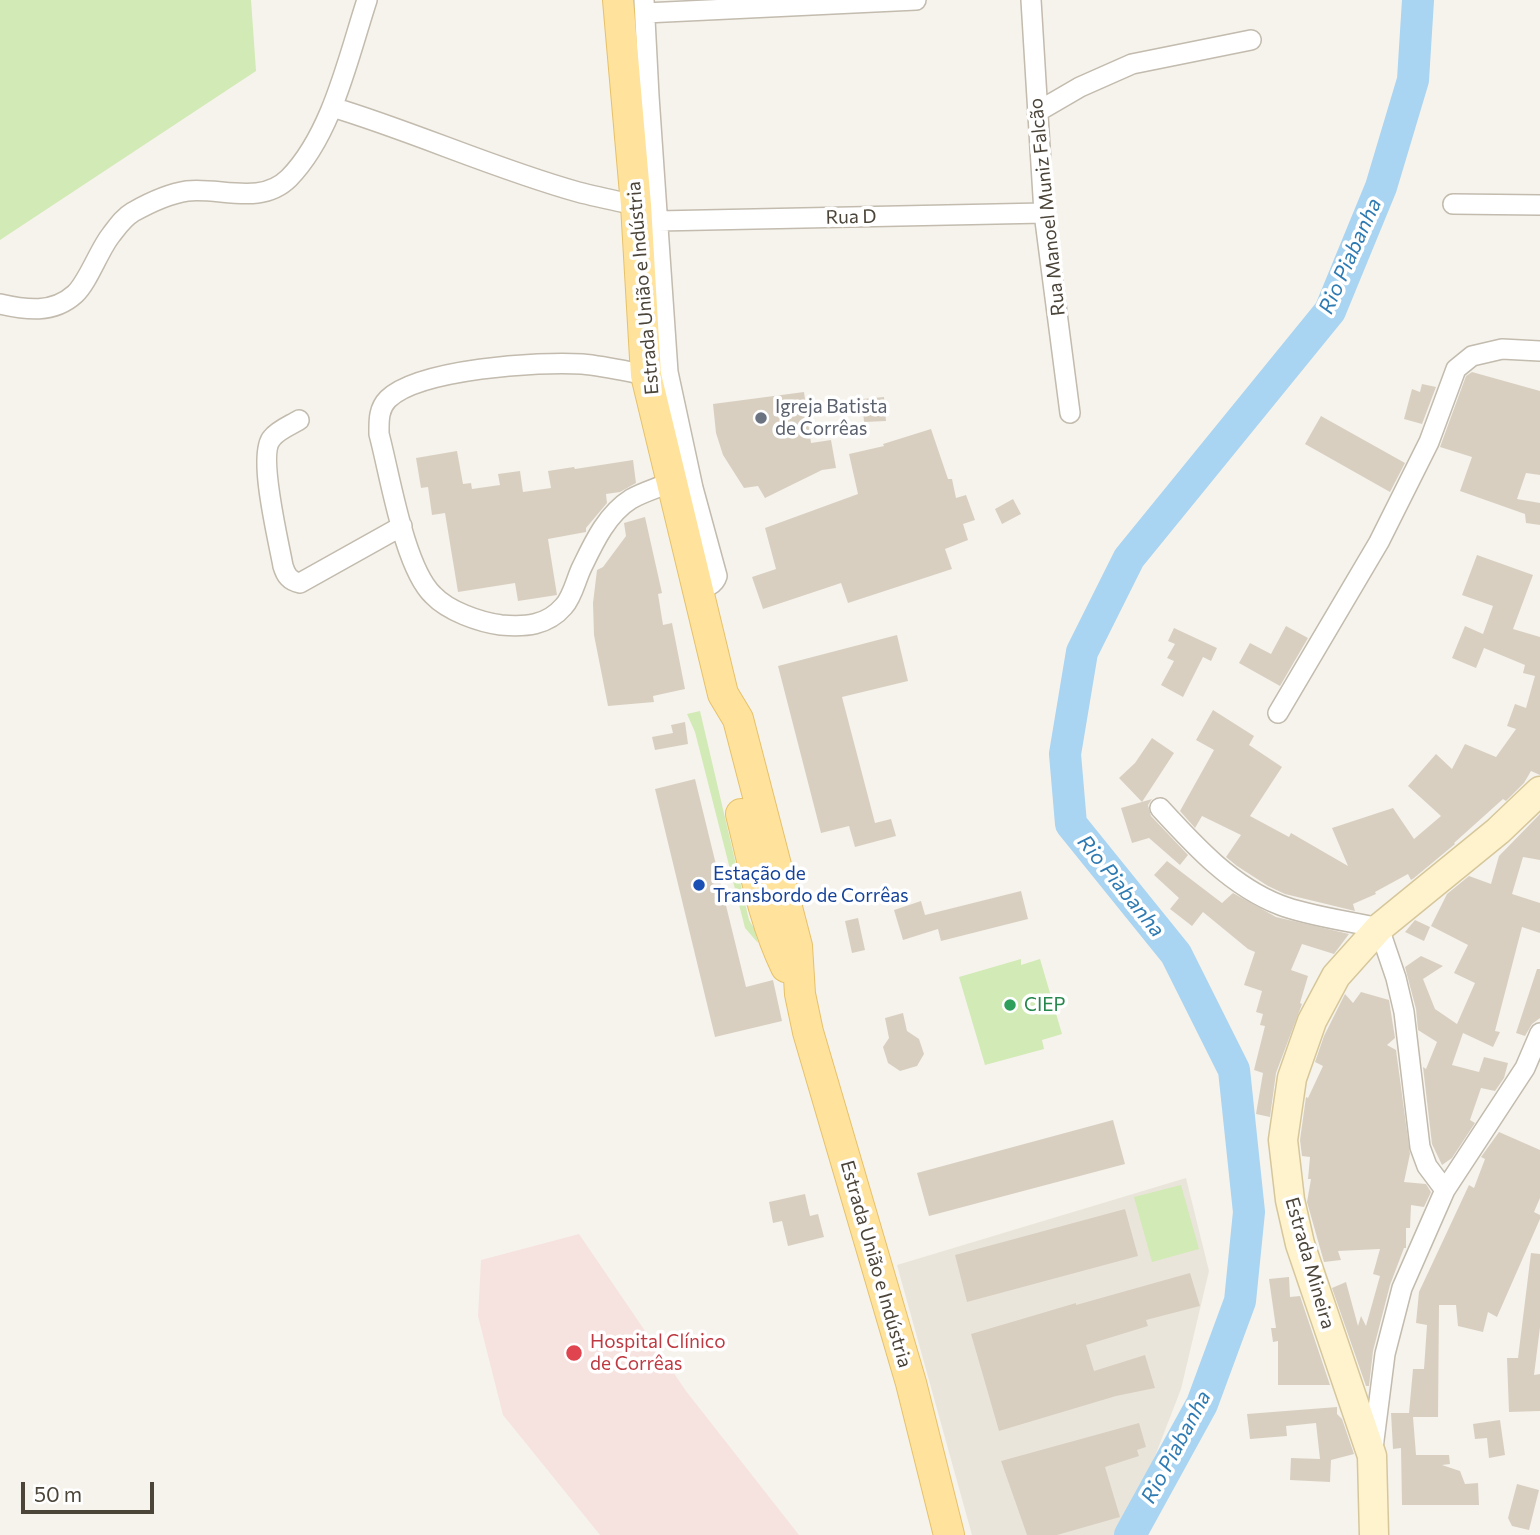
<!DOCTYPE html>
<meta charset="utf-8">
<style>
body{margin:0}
#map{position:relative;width:1540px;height:1535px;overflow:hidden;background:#f6f3ec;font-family:Commissioner,sans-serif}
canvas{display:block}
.scale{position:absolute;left:21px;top:1482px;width:133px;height:32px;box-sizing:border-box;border:4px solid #4b4439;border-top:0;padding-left:9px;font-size:21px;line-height:24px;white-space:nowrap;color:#4b4439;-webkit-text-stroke:5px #fff;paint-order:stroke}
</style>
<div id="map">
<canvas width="1540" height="1535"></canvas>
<div class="scale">50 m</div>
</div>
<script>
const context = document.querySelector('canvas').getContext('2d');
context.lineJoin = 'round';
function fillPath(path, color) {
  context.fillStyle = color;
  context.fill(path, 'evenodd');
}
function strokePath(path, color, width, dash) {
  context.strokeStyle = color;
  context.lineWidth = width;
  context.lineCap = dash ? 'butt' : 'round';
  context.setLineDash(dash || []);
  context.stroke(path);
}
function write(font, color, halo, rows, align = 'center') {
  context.font = font + ' Commissioner,sans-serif';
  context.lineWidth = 7;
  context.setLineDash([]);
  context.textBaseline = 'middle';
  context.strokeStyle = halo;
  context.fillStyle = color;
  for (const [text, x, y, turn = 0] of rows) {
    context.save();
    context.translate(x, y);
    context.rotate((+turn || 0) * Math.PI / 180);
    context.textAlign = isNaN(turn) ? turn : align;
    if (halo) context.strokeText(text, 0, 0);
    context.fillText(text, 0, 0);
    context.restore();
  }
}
fillPath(new Path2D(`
 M1186,1178L1209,1271L1181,1389L1145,1482L1115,1535H972L897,1265Z`), '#eae5da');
fillPath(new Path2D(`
 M579,1234L686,1391L799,1535H600L503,1415L478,1316L481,1260Z`), '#f6e3e0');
fillPath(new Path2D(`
 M0,0H251L256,71L0,240Z
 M700,711L749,920L755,930L758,943L745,928L695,732L687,714Z
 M1021,959V965L1040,959L1062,1034L1042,1040L1044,1049L985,1065L959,977Z
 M1181,1185L1199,1249L1152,1262L1134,1197Z`), '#d2eab5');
strokePath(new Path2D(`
 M1130,1535L1202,1404L1240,1301L1249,1212L1234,1070L1176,954L1071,824L1065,754L1082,652L1129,558L1330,311L1381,187L1413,80L1418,0`), '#a9d4f2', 32);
fillPath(new Path2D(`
 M1472,372L1540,391V475L1526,473L1517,499L1540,503V525L1526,523L1525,514L1460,491L1472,457L1440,447L1466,376Z
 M1422,384L1436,387L1422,424L1404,419L1412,389L1420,392Z
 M804,392L811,443L831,440L836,468L822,470L765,498L758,486L744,488L723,455L716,433L713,404Z
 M884,397L886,421L864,422L862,399Z
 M1321,416L1405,463L1390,492L1305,444Z
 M931,429L948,479H952L956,498L966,495L975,520L963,524L968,540L945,549L952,569L848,603L841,583L763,609L752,577L776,569L765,528L858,494L849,454L884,446L883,444Z
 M457,451L463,484L471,483L472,489L500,485L498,474L520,471L523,492L551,488L548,471L574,467L575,469L633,460L636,483L620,492L606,494L607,503L586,528V532L548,539L557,595L518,601L515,583L458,592L445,513L432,515L428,487L421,488L416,458Z
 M1013,499L1021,514L1002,524L995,509Z
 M645,517L662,593L658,594L663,625L672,623L685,689L653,696L654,702L608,706L594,635L593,603L597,570L603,567L626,536L624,523Z
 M1477,555L1533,575L1513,629L1540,637V775L1531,771L1524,783L1506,801L1503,799L1454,843L1455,844L1414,878L1411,880L1408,874L1375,892L1376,894L1353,904L1355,911L1285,894L1268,886L1237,866L1226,857L1241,835L1202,816L1195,828L1180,811L1214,750L1196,740L1213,710L1254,736L1249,745L1282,767L1250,816L1289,837L1291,833L1348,866L1332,828L1393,808L1414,839L1441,816L1408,786L1436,754L1452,769L1465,744L1496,757L1516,729L1507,726L1515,704L1526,708L1535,676L1523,673L1525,665L1484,648L1476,668L1452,658L1465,626L1483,634L1493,606L1462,595Z
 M1286,626L1308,638L1280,686L1239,663L1250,643L1271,654Z
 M1174,628L1217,648L1211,661L1203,657L1183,697L1161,685L1174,661L1167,658L1175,644L1168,641Z
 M897,635L908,681L842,697L875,823L891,819L896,836L855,847L849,826L821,833L778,666Z
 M685,722L688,744L655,750L652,737L673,733L671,725Z
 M1152,738L1174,753L1142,802L1119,778L1135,763Z
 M695,779L746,987L773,980L782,1021L715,1037L655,789Z
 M1152,799L1148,805L1151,816L1188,855L1180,865L1149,838L1132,843L1121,808Z
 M1540,814V860L1523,857L1512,894L1540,903V933L1522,927L1495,1031L1500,1032L1493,1047L1463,1033L1452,1065L1479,1072L1484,1057L1508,1063L1504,1078L1495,1091L1481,1088L1470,1120L1475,1123L1452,1158L1442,1165L1432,1144L1423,1067L1426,1069L1437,1042L1418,1030L1416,1009L1405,967L1421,956L1443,966L1423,979L1435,1009L1457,1024L1475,983L1454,973L1468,945L1431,926L1447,894L1469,876L1491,884L1499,856Z
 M1167,861L1222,903L1233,893L1276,917L1349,934L1334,954L1302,944L1291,970L1308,976L1300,1003L1302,1004L1276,1073L1270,1117L1256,1114L1263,1073L1254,1070L1265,1026L1260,1025L1263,1014L1256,1012L1262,991L1244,985L1255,952L1248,949L1203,912L1192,926L1170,909L1179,898L1154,875Z
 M1021,891L1028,919L941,941L938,929L903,940L894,910L921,901L925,915Z
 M858,918L865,950L852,953L845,921Z
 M1415,920L1430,927L1424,941L1405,932Z
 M1537,969H1540V1018L1532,1024L1525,1036L1516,1033Z
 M1361,992L1389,1000L1395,1038L1387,1045L1396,1050L1410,1154L1404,1182L1426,1184L1431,1192L1424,1207L1411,1205L1410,1228H1406V1248H1404L1390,1285L1373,1351L1369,1386H1366L1332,1288L1346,1282L1358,1326L1361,1316L1366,1326L1380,1276L1373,1274L1380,1249L1338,1251L1341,1260L1324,1262L1307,1202L1311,1179H1308L1310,1157L1302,1156L1300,1140L1306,1097L1308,1098L1323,1066L1315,1062L1324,1036L1345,994L1353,1003Z
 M903,1013L907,1031L919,1039L924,1054L917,1066L900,1071L888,1063L883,1047L889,1038L885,1018Z
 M1113,1120L1125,1164L929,1216L917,1173Z
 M1499,1132L1540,1150V1198L1534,1212L1540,1215V1219L1497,1317L1488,1312L1483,1332L1458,1326L1456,1305H1439L1438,1417H1413L1416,1455H1449L1450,1464L1442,1465L1460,1471L1465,1484L1478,1483L1479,1505H1402L1401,1448L1393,1449L1391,1413H1409L1413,1369H1424L1427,1325L1416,1323L1419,1292L1469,1185L1474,1188L1485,1159L1481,1157Z
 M805,1194L810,1216L818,1214L824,1237L788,1246L782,1221L773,1223L769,1202Z
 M1125,1209L1138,1256L967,1302L955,1255Z
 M1531,1253L1540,1254V1327L1534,1375L1540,1374V1411L1509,1412L1507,1358H1518Z
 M1190,1273L1200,1306L1146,1320L1148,1326L1086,1345L1094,1371L1145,1355L1155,1388L1116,1396L999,1431L971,1334L1049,1311L1076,1303V1305Z
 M1289,1277L1290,1297L1300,1296L1330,1385H1278V1341L1273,1342L1271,1328H1276L1269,1279Z
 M1337,1407V1414L1342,1419L1354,1454L1331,1460L1330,1482L1290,1480L1291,1458L1320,1459L1316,1423L1286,1426L1287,1436L1250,1439L1247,1414Z
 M1500,1420L1505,1455L1489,1458L1487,1438L1475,1439L1473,1424Z
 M1139,1423L1146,1447L1137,1450L1139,1456L1105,1467L1120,1517L1057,1535H1027L1001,1461Z
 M1517,1484L1539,1490L1529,1530L1512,1526L1508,1518Z`), '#d8cfc1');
const street = new Path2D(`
 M644,0L649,96L668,372L693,488L717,576C714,586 705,587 696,589
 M1031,0L1044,213L1070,413
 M645,13L916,0
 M332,107C415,132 495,169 578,192C597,197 617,201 636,205
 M1037,112L1080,87L1132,64L1251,40
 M1453,204L1540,205
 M658,221L1044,213
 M0,304C26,310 53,314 75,294C88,282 99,250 111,235C118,226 123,218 133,212C149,203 167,194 187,191C220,187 261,206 289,178C332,134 348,58 367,0
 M646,375C625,371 604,366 582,364C539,361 419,369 388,399C378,409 379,422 379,434C390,475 404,567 433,595C448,611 479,622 501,625C525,627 547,626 564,606C573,596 576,579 582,567C594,542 607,514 631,499C643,492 658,488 671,482
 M299,420C291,425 278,430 272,438C257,454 279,543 283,566C286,576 290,581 300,583L402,526
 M1278,713L1379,542L1429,442L1456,369L1472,356L1502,349L1540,351
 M1160,808C1194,845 1231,886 1280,905C1308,916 1349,921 1379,928L1396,978L1404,1012L1420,1147L1427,1166L1445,1190
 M1373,1448L1385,1354L1402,1288L1445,1190L1525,1068L1540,1033`);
const secondary = new Path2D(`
 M1374,1535L1372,1456L1300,1244L1290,1200L1283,1140L1292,1078L1312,1021L1336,976L1379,928L1498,831L1540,791`);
const primary = new Path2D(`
 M618,0L636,205L646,375L723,694L738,719L797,946L800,994L808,1032L911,1383L949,1535
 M741,814C754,865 763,920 786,967`);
strokePath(street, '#c2bbae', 22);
strokePath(secondary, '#d6c79b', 31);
strokePath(primary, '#e6c16a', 32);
strokePath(street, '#fff', 19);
strokePath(secondary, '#fff3cd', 28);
strokePath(primary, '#ffe39c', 30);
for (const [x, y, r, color] of [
 [761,418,7,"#6b7280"],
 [699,885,7,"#1a4fb4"],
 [1010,1005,7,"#2e9e5b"],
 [574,1353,9,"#e0444e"]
]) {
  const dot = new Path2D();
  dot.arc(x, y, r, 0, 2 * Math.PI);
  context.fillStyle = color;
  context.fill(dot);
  strokePath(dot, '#fff', 2.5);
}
write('19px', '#4b4439', '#fff', [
 ["Rua Manoel Muniz Falcão",1047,207,-96],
 ["Rua D",851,217,-1],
 ["Estrada União e Indústria",643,288,-95],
 ["Estrada Mineira",1310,1263,74],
 ["Estrada União e Indústria",876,1264,74]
]);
write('19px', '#5b616d', '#fff', [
 ["Igreja Batista",775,407],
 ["de Corrêas",775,429]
], 'left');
write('19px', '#164399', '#fff', [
 ["Estação de",713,874],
 ["Transbordo de Corrêas",713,896]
], 'left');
write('19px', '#27864d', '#fff', [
 ["CIEP",1024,1005]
], 'left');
write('19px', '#be3a42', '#fff', [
 ["Hospital Clínico",590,1342],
 ["de Corrêas",590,1364]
], 'left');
write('italic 21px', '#2e7ab2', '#fff', [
 ["Rio Piabanha",1350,256,-66],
 ["Rio Piabanha",1121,886,51],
 ["Rio Piabanha",1176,1447,-62]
]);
</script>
